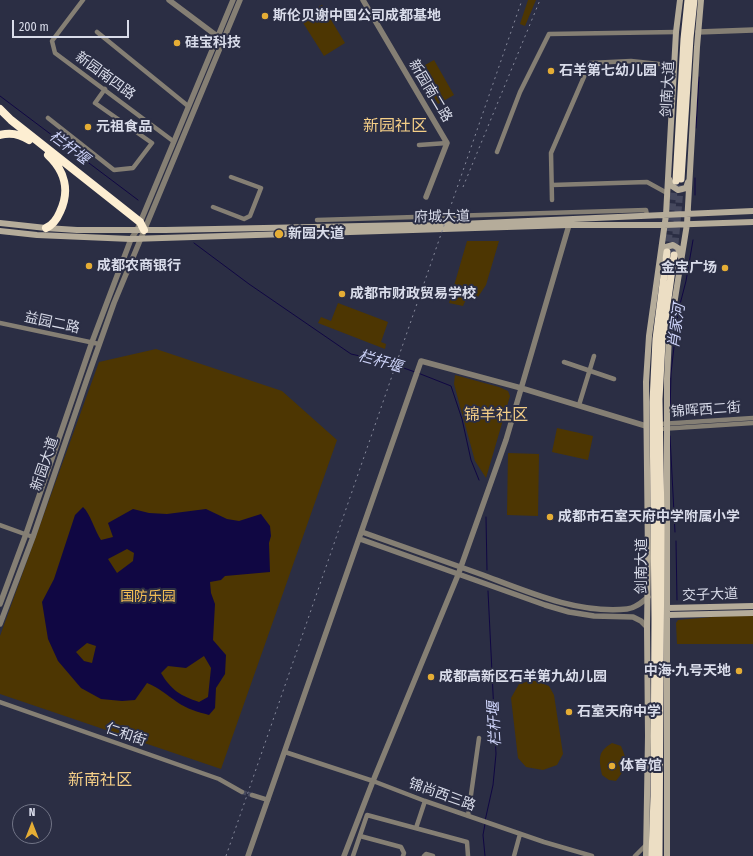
<!DOCTYPE html>
<meta charset="utf-8">
<style>
body{margin:0}
#map{position:relative;width:753px;height:856px;overflow:hidden;background:#2b2e44;font-family:"Fira Sans Condensed",sans-serif}
canvas{display:block}
.north{position:absolute;left:12px;top:804px;width:40px;height:40px;box-sizing:border-box;background:#2b2e44;border:1px solid #717486;border-radius:50%;rotate:0deg;font-size:11px;font-weight:700;line-height:16px;text-align:center;color:#d9dcea}
.north::after{content:'';display:block;margin:auto;width:14px;height:18px;background:#e5ad35;clip-path:polygon(50% 0,100% 100%,50% 72%,0 100%)}
.scale{position:absolute;left:12px;top:20px;width:117px;height:18px;box-sizing:border-box;border:2px solid #d9dcea;border-top:0;padding-left:5px;font-size:12px;line-height:14px;white-space:nowrap;color:#d9dcea;-webkit-text-stroke:3px #2b2e44;paint-order:stroke}
</style>
<div id="map">
<canvas width="753" height="856"></canvas>
<div class="north">N</div>
<div class="scale">200 m</div>
</div>
<script>
const context = document.querySelector('canvas').getContext('2d');
context.lineJoin = 'round';
function fillPath(path, color) {
  context.fillStyle = color;
  context.fill(path, 'evenodd');
}
function strokePath(path, color, width, dash) {
  context.strokeStyle = color;
  context.lineWidth = width;
  context.lineCap = dash ? 'butt' : 'round';
  context.setLineDash(dash || []);
  context.stroke(path);
}
function write(font, color, halo, rows, align = 'center') {
  context.font = font + ' "Fira Sans Condensed","Noto Sans SC",sans-serif';
  context.lineWidth = 4;
  context.setLineDash([]);
  context.textBaseline = 'middle';
  context.strokeStyle = halo;
  context.fillStyle = color;
  for (const [text, x, y, turn = 0] of rows) {
    context.save();
    context.translate(x, y);
    context.rotate((+turn || 0) * Math.PI / 180);
    context.textAlign = isNaN(turn) ? turn : align;
    if (halo) context.strokeText(text, 0, 0);
    context.fillText(text, 0, 0);
    context.restore();
  }
}
fillPath(new Path2D(`
 M528,0H536L525,26L520,24Z
 M322,5L345,43L324,56L300,18Z
 M434,60L454,95L438,104L418,69Z
 M467,241H499L486,285L478,297L468,295L463,306L449,303Z
 M338,303L388,322L381,342L386,344L385,349L318,323L321,317L331,321Z
 M156,349L282,391L337,440L221,769L0,694V636L99,362Z
 M455,375L499,387L508,391L510,396L486,478L475,461L454,384Z
 M557,428L593,436L588,460L552,452Z
 M508,453L539,454L538,516L507,515Z
 M724,616H753V644H677L676,623L678,620Z
 M533,680L549,686L554,695L563,754L557,765L543,770L526,767L518,758L511,698L519,684Z
 M612,743L621,746C628,762 627,767 616,781L609,780L602,775C599,759 597,752 612,743Z`), '#4d3602');
fillPath(new Path2D(`
 M83,507C90,513 95,531 101,540L113,537L108,523L133,509L149,513L167,514L206,509L227,519L239,521L261,514L270,526L271,536L269,543L270,572L225,576L221,580L210,582L211,593L215,604L213,640L226,655L225,674L216,688L215,708L209,715C198,712 187,709 177,702C167,695 158,687 147,683L135,700L122,701L101,699L81,688L58,661L48,639L42,602L54,579L75,515ZM127,549L134,553L133,561L117,573L108,559ZM87,643L96,646L92,663L84,661L76,652ZM204,656L211,668L208,697L199,702C181,696 171,690 161,673L168,666L186,668Z`), '#100743');
strokePath(new Path2D(`
 M0,96L138,200
 M696,128L699,77
 M695,195V178
 M194,243L249,284L351,354L387,362L415,372
 M418,373L451,386L462,419L471,460L479,480
 M670,414L671,373L678,312L686,281L693,240
 M670,436L675,532
 M486,517L487,570
 M676,541L677,600
 M485,821L493,785L496,754L488,591
 M485,824L483,835L485,856`), '#100743', 1);
strokePath(new Path2D(`
 M242,792L252,795`), '#45485d', 4.5, [4.5, 2]);
strokePath(new Path2D(`
 M667,252L675,183
 M674,255L681,179`), '#45485d', 7, [7, 3.5]);
strokePath(new Path2D(`
 M83,0L52,41L55,53L173,141
 M97,32L188,106
 M48,118L114,170L133,168L152,143L95,103L105,89
 M419,145L447,143
 M497,152L520,92L549,34L676,32
 M552,185L647,182L667,193
 M552,200L551,153L590,63L631,61L659,64
 M213,207L244,219L250,216L261,188L231,177
 M317,220L646,210L647,215
 M0,323L99,344
 M564,362L614,379
 M579,405L594,356
 M660,424L753,418
 M660,429L753,423
 M0,525L33,537
 M0,702L219,779L242,792
 M285,752L373,781L425,801L544,842L592,856
 M252,795L268,800
 M468,816L479,738
 M416,828L425,801
 M360,836L401,847L404,853L403,856
 M353,856L367,815L467,842L468,856
 M424,856L426,854L433,856
 M514,856L520,834
 M635,856L646,845`), '#857f74', 4.5);
strokePath(new Path2D(`
 M169,0L217,36
 M363,0L447,143L426,197
 M698,32L753,30
 M362,532C402,546 443,561 483,575C528,592 578,614 627,609C636,608 642,602 648,597
 M360,539L545,605L569,612L594,616L633,617L641,621L647,627
 M0,604L26,534L92,342L131,239L137,230L233,0
 M0,624L33,537L87,379L114,303L240,0
 M248,856L421,361L521,388L646,426
 M344,856L373,781L458,575L506,440L569,225`), '#857f74', 5.5);
strokePath(new Path2D(`
 M669,179L672,186L678,190L686,188L688,182
 M0,223L46,228L77,230H165L461,224L753,211
 M0,231L37,235L131,239L569,225H664L753,222
 M662,254L666,247L673,245L678,248L680,256
 M667,608L753,606
 M667,615L753,613
 M646,856L648,736L647,627L648,558L646,382L649,336L666,215L676,32L680,0
 M667,856V379L669,336L687,224L697,47L701,0`), '#b5ac9a', 6);
strokePath(new Path2D(`
 M681,179L690,38L694,0
 M676,181L684,39L688,0
 M652,856L654,796L655,619L653,402L656,339L667,252
 M659,856L661,523L659,399L662,342L674,255`), '#ecdec4', 7);
strokePath(new Path2D(`
 M0,109L11,120L140,222L144,230
 M0,135C11,132 20,134 29,140
 M46,228C53,225 57,219 60,212C70,191 65,171 48,155`), '#fdeed2', 8);
strokePath(new Path2D(`
 M463,187L540,0
 M226,856L522,0`), '#86899b', 1, [2, 4]);
for (const [x, y, r, color] of [
 [265,16,4,"#e5ad35"],
 [177,43,4,"#e5ad35"],
 [551,71,4,"#e5ad35"],
 [88,127,4,"#e5ad35"],
 [279,234,5,"#e5ad35"],
 [89,266,4,"#e5ad35"],
 [725,268,4,"#e5ad35"],
 [342,294,4,"#e5ad35"],
 [550,517,4,"#e5ad35"],
 [739,671,4,"#e5ad35"],
 [431,677,4,"#e5ad35"],
 [569,712,4,"#e5ad35"],
 [612,766,4,"#e5ad35"]
]) {
  const dot = new Path2D();
  dot.arc(x, y, r, 0, 2 * Math.PI);
  context.fillStyle = color;
  context.fill(dot);
  strokePath(dot, '#2b2e44', 1.5);
}
write('bold 14px', '#d9dcea', '#2b2e44', [
 ["斯伦贝谢中国公司成都基地",273,16],
 ["硅宝科技",185,43],
 ["石羊第七幼儿园",559,71],
 ["元祖食品",96,127],
 ["新园大道",288,234],
 ["成都农商银行",97,266],
 ["金宝广场",717,268,"right"],
 ["成都市财政贸易学校",350,294],
 ["成都市石室天府中学附属小学",558,517],
 ["中海·九号天地",731,671,"right"],
 ["成都高新区石羊第九幼儿园",439,677],
 ["石室天府中学",577,712],
 ["体育馆",620,766]
], 'left');
write('14px', '#d9dcea', '#2b2e44', [
 ["新园南四路",105,76,36],
 ["剑南大道",668,89,-87],
 ["新园南二路",430,91,59],
 ["府城大道",442,217,-1],
 ["益园二路",52,323,12],
 ["锦晖西二街",706,410,-4],
 ["新园大道",45,464,-71],
 ["剑南大道",642,566,-90],
 ["交子大道",710,595,-2],
 ["仁和街",126,735,19],
 ["锦尚西三路",442,795,20]
]);
write('14px', '#f2bd55', '#2b2e44', [
 ["国防乐园",148,597]
]);
write('italic 15px', '#cdd3f9', '#2b2e44', [
 ["栏杆堰",69,148,37],
 ["肖家河",677,326,-82],
 ["栏杆堰",380,362,16],
 ["栏杆堰",495,724,-93]
]);
write('16px', '#f5cf87', '#2b2e44', [
 ["新园社区",395,127],
 ["锦羊社区",496,416],
 ["新南社区",100,781]
]);
</script>
